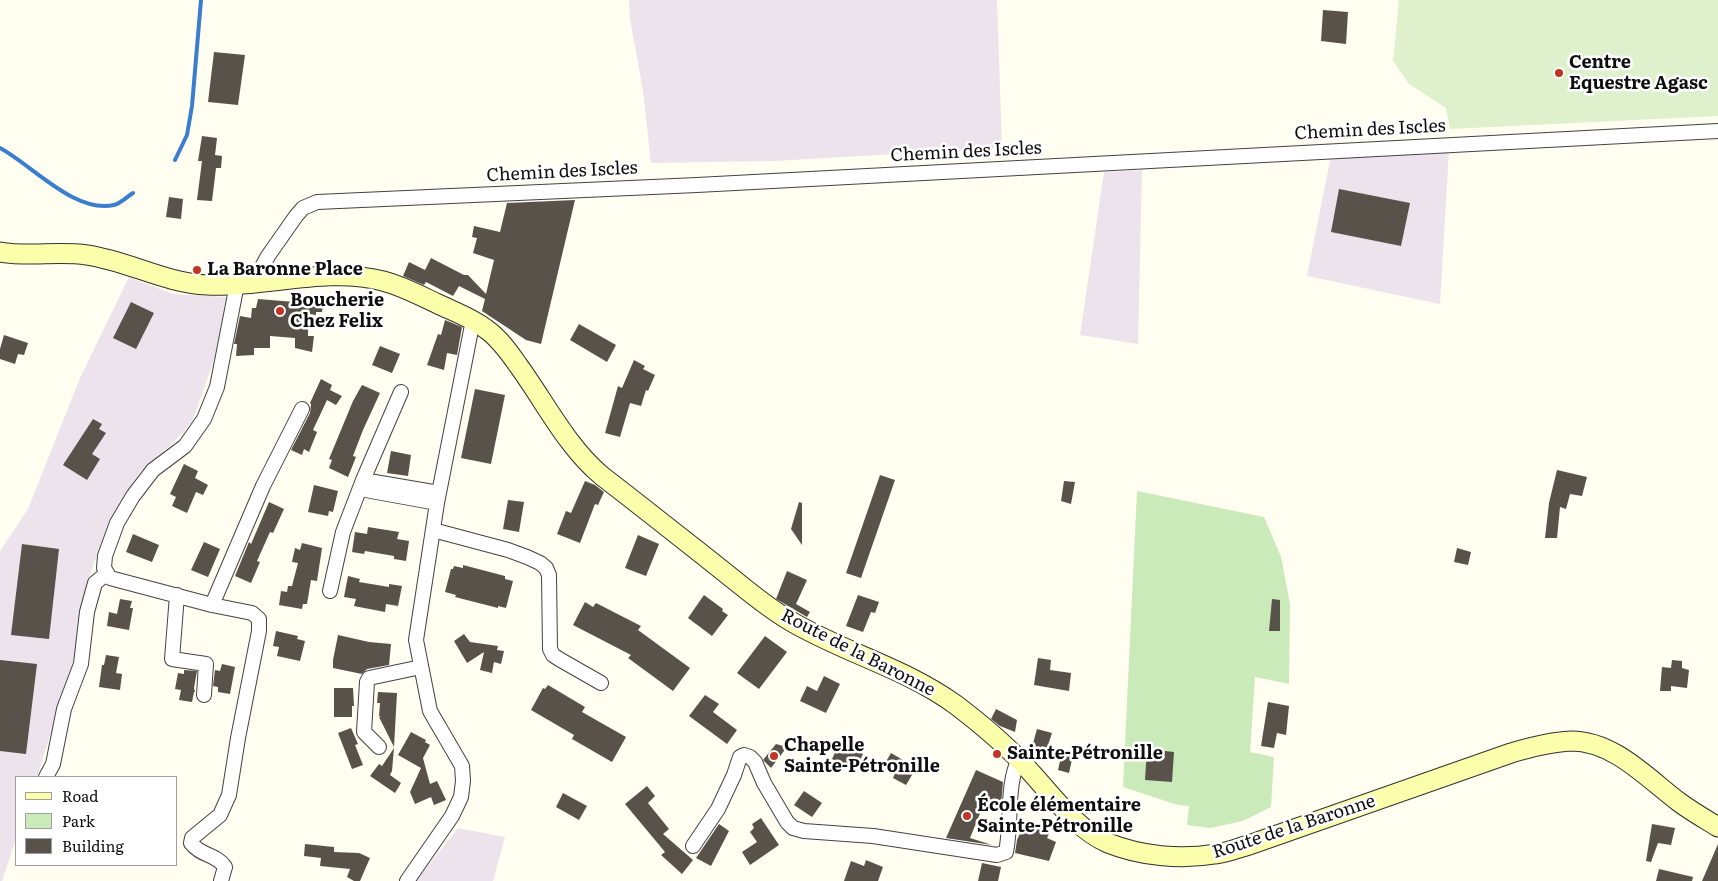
<!DOCTYPE html>
<meta charset="utf-8">
<style>
body{margin:0}
#map{position:relative;width:1718px;height:881px;overflow:hidden;background:#fffef1;font-family:Literata,serif}
canvas{display:block}
.legend{position:absolute;left:15px;top:776px;width:162px;height:90px;box-sizing:border-box;background:#fff;border:1px solid #9f9f9f;margin:0;padding:6px 9px;list-style:none;font-size:15px;color:#0f0f0f}
.legend li{display:flex;align-items:center;gap:10px;height:25px}
.legend b{width:25px;border:1px solid #9f9f9f}
</style>
<div id="map">
<canvas width="1718" height="881"></canvas>
<ul class="legend">
<li><b style="height:6px;background:#fbffac"></b>Road</li>
<li><b style="height:14px;background:#cbeaba"></b>Park</li>
<li><b style="height:14px;background:#58524b"></b>Building</li>
</ul>
</div>
<script>
const context = document.querySelector('canvas').getContext('2d');
context.lineJoin = 'round';
function fillPath(path, color) {
  context.fillStyle = color;
  context.fill(path, 'evenodd');
}
function strokePath(path, color, width, dash) {
  context.strokeStyle = color;
  context.lineWidth = width;
  context.lineCap = dash ? 'butt' : 'round';
  context.setLineDash(dash || []);
  context.stroke(path);
}
function write(font, color, halo, rows, align = 'center') {
  context.font = font + ' Literata,serif';
  context.lineWidth = 5;
  context.setLineDash([]);
  context.textBaseline = 'middle';
  context.strokeStyle = halo;
  context.fillStyle = color;
  for (const [text, x, y, turn = 0] of rows) {
    context.save();
    context.translate(x, y);
    context.rotate((+turn || 0) * Math.PI / 180);
    context.textAlign = isNaN(turn) ? turn : align;
    if (halo) context.strokeText(text, 0, 0);
    context.fillText(text, 0, 0);
    context.restore();
  }
}
fillPath(new Path2D(`
 M629,0H997L1002,148L774,161L651,163L643,91L630,19Z
 M1449,150L1440,304L1307,276L1331,156Z
 M1142,170L1138,344L1080,335L1104,172Z
 M129,277L173,294L226,297L215,357L192,422L174,442L140,472L109,521L89,577L78,646L37,777H16V839L2,881H0V551L28,509L80,378Z
 M458,828L505,837L493,881H416Z`), '#ede3ed');
fillPath(new Path2D(`
 M1137,491L1264,517L1281,557L1290,604L1289,684L1255,677L1250,752L1274,757L1271,807L1243,821L1210,828L1187,825L1189,806L1178,805L1123,787Z`), '#cbeaba');
fillPath(new Path2D(`
 M1397,0H1718V116L1450,129L1446,108L1409,84L1393,61L1399,2Z`), '#def1cc');
strokePath(new Path2D(`
 M0,148C32,165 75,214 114,205C120,204 128,196 133,193
 M175,160L187,135L192,106L201,0`), '#3b7dcf', 4);
fillPath(new Path2D(`
 M1323,10L1348,12L1346,44L1321,41Z
 M214,52L245,55L238,105L208,102Z
 M202,136L217,138L215,155L222,156L221,168H216L212,201L197,200L202,161H198Z
 M1339,189L1410,203L1401,246L1331,232Z
 M169,197L183,199L181,219L166,217Z
 M575,200L541,344L526,340L482,311L485,299L459,286L453,296L426,282L424,285L403,276L409,262L425,270L431,258L464,275H468L486,294L494,260L473,253L477,238L472,237L474,226L500,232L507,203Z
 M308,294L324,297L322,312H316V315L308,314V336H314L312,352L295,348V338L270,336V348H254V355L236,356L237,344H234L240,316L251,318L252,308H256L258,299L307,303Z
 M131,302L154,313L136,349L113,338Z
 M445,320L462,327L457,355L447,353L444,370L427,365L438,334L441,335Z
 M579,324L616,345L607,362L570,340Z
 M4,335L28,343L24,355L18,354L15,364L0,359V349Z
 M380,346L400,354L392,373L372,365Z
 M634,360L645,366L643,369L655,375L648,391L646,390L641,406L630,403L620,437L605,433L618,386L622,388Z
 M321,379L332,385L330,390L342,396L336,405L327,400L313,430L317,432L309,452L304,449L302,455L291,450L310,413L311,404L310,403Z
 M362,385L380,393L363,430L353,456L356,457L348,477L329,468L332,460L329,459L353,401Z
 M475,389L505,395L491,464L461,458Z
 M93,419L102,424L99,429L106,433L92,454L100,459L87,480L63,465Z
 M391,451L411,455L408,476L387,473Z
 M184,464L198,471L195,478L208,485L203,495L196,492L187,513L172,506L176,497L170,494Z
 M1557,470L1587,477L1582,496L1570,494L1566,509L1560,507L1557,538H1545L1549,503Z
 M880,475L895,480L861,578L846,573Z
 M585,481L595,485L604,492L598,505L595,504L580,543L557,534L566,511L571,513Z
 M1064,481L1075,482L1071,504L1061,501Z
 M314,485L338,491L333,512L329,511L328,516L308,512Z
 M508,500L524,502L519,532L503,529Z
 M269,502L284,509L273,533L270,532L257,561L260,562L251,583L235,576L249,542L251,544Z
 M799,502L802,503V545L791,529Z
 M368,527L399,532L397,539L409,541L406,561L394,559V556L365,551L364,554L352,552L355,532L367,534Z
 M133,534L159,545L152,562L126,552Z
 M638,535L659,544L646,576L625,568Z
 M204,542L220,549L208,577L191,570Z
 M302,543L322,548L317,581L311,580L307,604H303L302,609L279,605L281,591L287,592L288,586H292L298,563L292,562L295,548L300,550Z
 M22,544L59,549L49,639L11,635Z
 M1457,548L1471,552L1468,565L1454,562Z
 M463,565L505,576V579L513,581L506,608L498,606V608L455,597L456,595L445,592L451,569H453L454,566L463,568Z
 M787,571L807,580L796,604L810,612L807,617L776,599Z
 M348,576L360,579L359,582L389,587V584L402,586L398,606L386,604L385,612L354,606L356,599L344,597Z
 M704,595L723,609L722,611L728,615L712,636L688,618Z
 M858,595L879,602L875,613L871,612L863,632L846,626Z
 M120,599L132,601L130,608H133L129,630L107,626L109,612L117,614Z
 M1272,599L1280,600V631H1269Z
 M585,602L593,607L596,603L641,626L638,630L690,668L673,691L628,658L631,655L573,625Z
 M276,631L298,636L297,639L305,641L300,661L277,656L279,647L273,646Z
 M464,634L470,642L498,646L497,650L504,651L501,664L494,662L492,673L480,670L484,652L467,663L454,641Z
 M338,635L369,642L391,644L389,665L367,669L362,674L333,668V660Z
 M765,636L787,652L759,689L737,673Z
 M106,655L119,657L116,673L122,674L120,690L99,687L102,665H104Z
 M1038,658L1051,660L1050,670L1071,673L1069,691L1034,685Z
 M0,660L37,664L26,754L0,751Z
 M1672,660L1682,661V668L1689,670L1687,688L1671,686V691H1660L1662,667L1671,668Z
 M222,664L235,667L230,694L218,692V687L213,686L215,670L220,671Z
 M184,670L197,671L194,688L195,692H194L192,702L179,700L181,690L175,689L178,673L184,674Z
 M824,676L840,684L826,713L800,701L807,686L817,691Z
 M548,685L585,707L582,712L626,737L612,762L572,739L574,735L531,710L543,688L545,689Z
 M334,688H353L354,706H352V717H334Z
 M378,692L397,693L394,747L379,717L381,716H379L380,703H377Z
 M705,695L719,704L713,712L737,730L727,744L689,716Z
 M1268,702L1289,706L1286,735L1277,733L1274,748L1261,746Z
 M996,709L1017,720L1015,732L1000,726L991,719Z
 M351,728L358,744L355,745L363,765L352,769L338,733Z
 M1037,729L1052,733L1046,751L1032,747Z
 M411,732L426,740L425,742L430,745L423,758L430,784L437,781L446,800L434,805L431,797L415,804L410,792L421,768L398,755Z
 M840,742L863,754L855,770L832,759Z
 M776,744L787,747L771,768L763,760Z
 M394,748L392,771L390,775L401,783L395,793L370,776L379,764L382,766Z
 M1147,749L1174,752L1172,782L1145,780Z
 M1062,752L1073,755L1069,773L1058,770Z
 M891,753L903,760L901,762L915,770L906,785L893,778L895,773L884,765Z
 M976,770L1003,782L1001,805L986,799L970,838L992,845L946,838Z
 M647,786L655,796L648,803L669,829L663,834L693,860L682,874L661,855L665,852L625,804Z
 M804,791L822,803L812,817L794,805Z
 M563,793L587,806L579,820L556,807Z
 M761,818L779,845L750,865L742,852L757,842L750,832L754,828L752,824Z
 M1025,822L1050,832L1047,838L1056,842L1049,861L1015,853L1017,840Z
 M719,824L729,831L711,866L696,858Z
 M1652,824L1675,828L1671,845L1658,843L1651,862L1646,861Z
 M305,844L334,847V852L359,853L370,858L360,881H354L347,877L350,869L320,866L321,858L304,856Z
 M1718,844V881H1702Z
 M866,860L883,867L878,881H844L851,861L864,866Z
 M982,863L1001,867L998,881H978Z
 M1659,869L1693,877L1692,881H1656Z`), '#58524b');
const minor = new Path2D(`
 M263,282V265L268,256L296,216L303,208L317,202L697,185L1718,131
 M363,480L439,493
 M360,489L437,503
 M433,530L508,550L527,557L540,563L546,568L549,575L550,649L553,655L559,659L601,683
 M330,591L343,532L363,480L401,392
 M177,595L172,659L206,664L204,695
 M212,605L263,486L302,409
 M379,747L364,732L367,682L369,678L421,667
 M46,777L53,764L64,709L81,664L87,612L95,583L106,574
 M693,846L718,809L734,775L740,757L744,755L750,757L755,762L764,783L787,822L793,828L804,831L873,836L997,855L1006,852C1012,824 1006,784 1019,759
 M221,881L225,867C215,853 202,857 191,843L192,838L220,815L229,795L238,738L259,631V619L252,613L212,605L110,578L104,568L105,556L117,523L133,496L153,470L185,446L204,419L217,387L237,284
 M407,881L452,816L461,797L463,781L462,766L430,711L416,640L437,503L473,320`);
const secondary = new Path2D(`
 M0,252C28,257 58,251 87,255C128,261 165,283 207,285C264,288 327,266 383,281C402,286 419,295 436,303C452,311 471,317 486,329C499,338 509,352 518,365C545,402 567,447 602,476C641,506 680,537 718,567C741,585 762,604 787,619C841,652 904,667 956,705C981,724 1005,744 1026,767C1050,792 1075,829 1108,843C1140,856 1181,860 1215,854C1226,853 1238,848 1249,845L1511,753C1531,747 1551,742 1571,741C1614,741 1647,778 1679,802C1691,811 1705,819 1718,827`);
strokePath(minor, '#424242', 16);
strokePath(secondary, '#313131', 21);
strokePath(minor, '#fff', 14);
strokePath(secondary, '#fbffac', 19);
for (const [x, y, r, color] of [
 [1559,73,5,"#c13524"],
 [197,270,5,"#c13524"],
 [280,311,5,"#c13524"],
 [997,754,5,"#c13524"],
 [774,756,5,"#c13524"],
 [967,816,5,"#c13524"]
]) {
  const dot = new Path2D();
  dot.arc(x, y, r, 0, 2 * Math.PI);
  context.fillStyle = color;
  context.fill(dot);
  strokePath(dot, '#fff', 2);
}
write('bold 18px', '#0f0f0f', '#fff', [
 ["Centre",1569,63],
 ["Equestre Agasc",1569,84],
 ["La Baronne Place",207,270],
 ["Boucherie",290,301],
 ["Chez Felix",290,322],
 ["Chapelle",784,746],
 ["Sainte-Pétronille",784,767],
 ["Sainte-Pétronille",1007,754],
 ["École élémentaire",977,806],
 ["Sainte-Pétronille",977,827]
], 'left');
write('18px', '#0f0f0f', '#fff', [
 ["Chemin des Iscles",1370,130,-3],
 ["Chemin des Iscles",966,152,-3],
 ["Chemin des Iscles",562,172,-3],
 ["Route de la Baronne",858,653,27],
 ["Route de la Baronne",1294,827,-18]
]);
</script>
